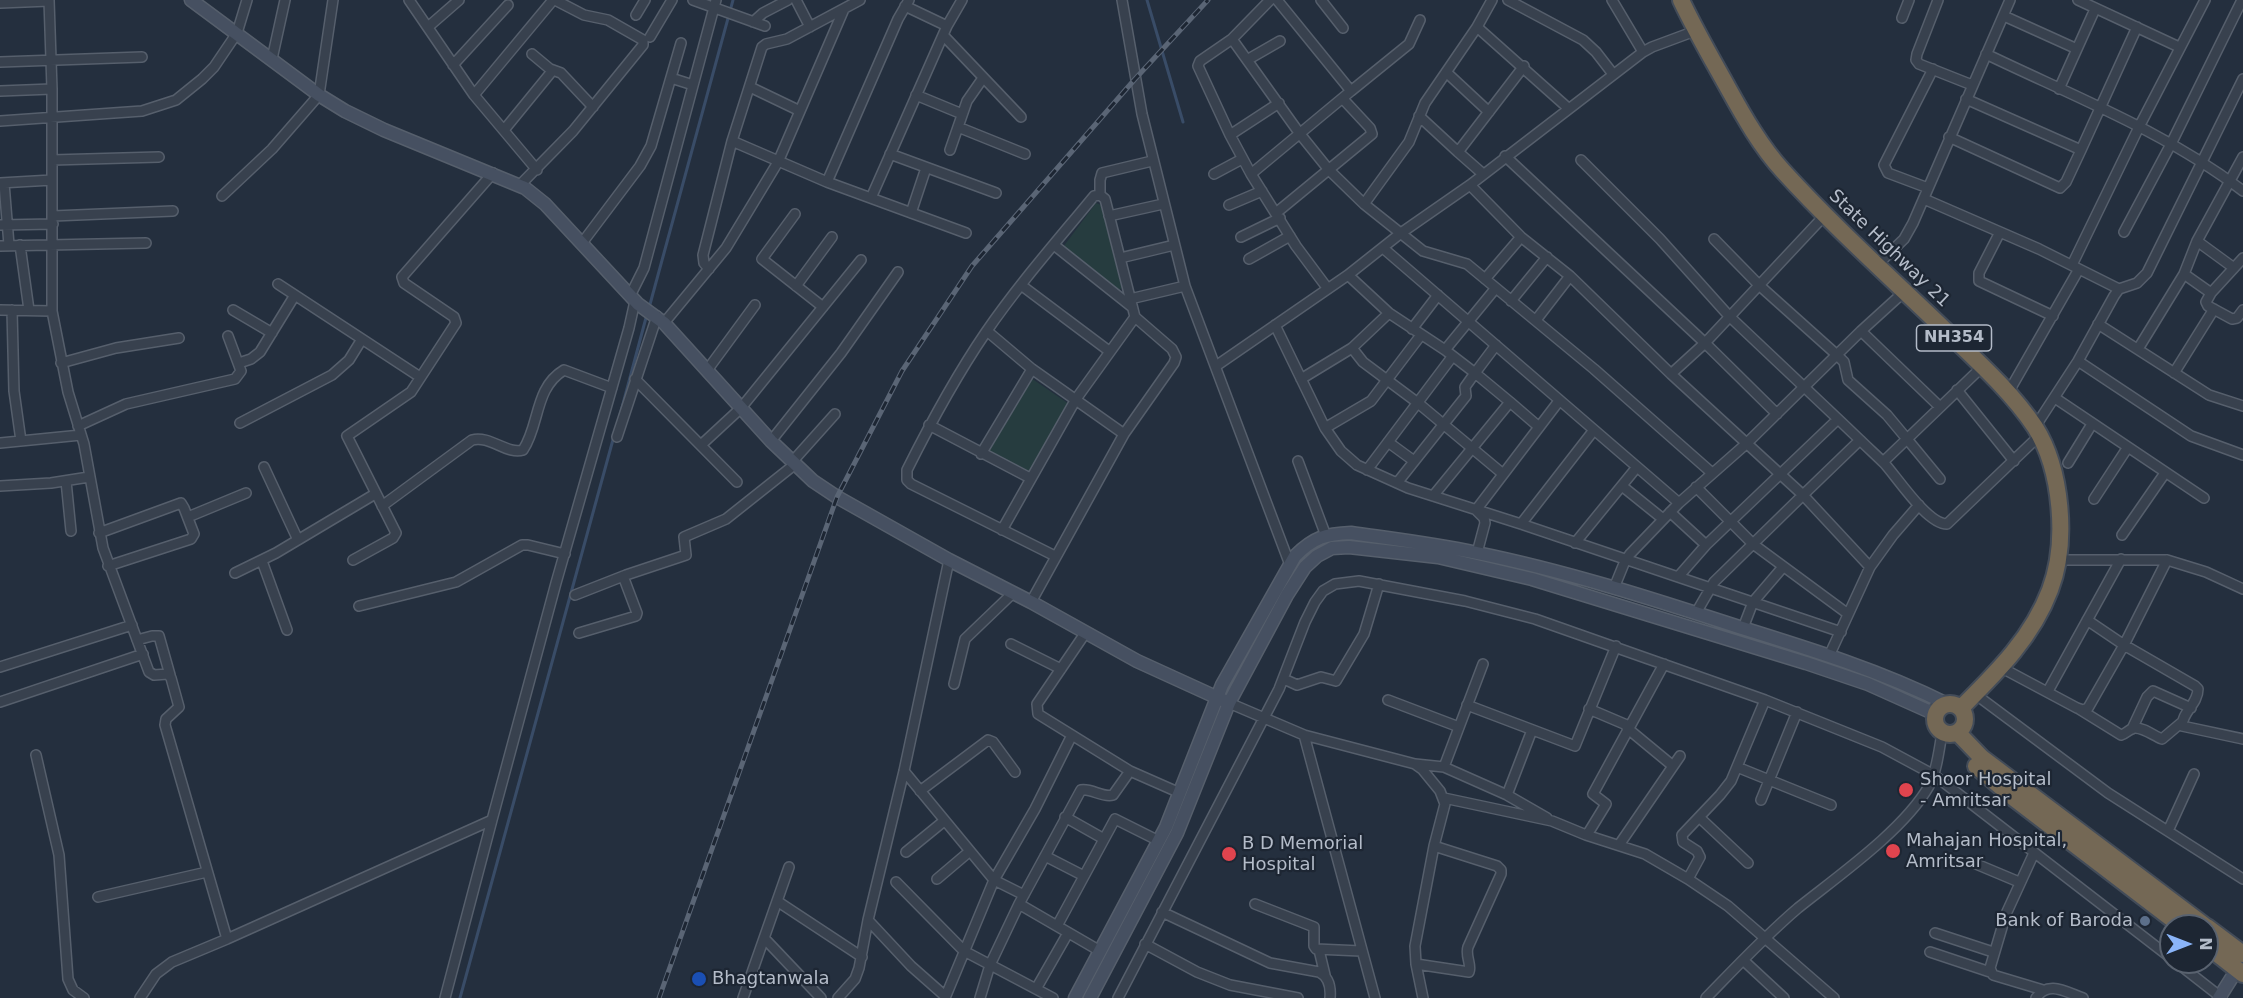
<!DOCTYPE html>
<style>
body{margin:0}
#map{position:relative;width:2243px;height:998px;overflow:hidden;background:#242f3e;font-family:"DejaVu Sans",sans-serif}
canvas{display:block}
.north{position:absolute;left:2159px;top:914px;width:60px;height:60px;box-sizing:border-box;background:#1d2633;border:2px solid #59626f;border-radius:50%;rotate:90deg;font-size:16px;font-weight:700;line-height:24px;text-align:center;color:#b4bcc9}
.north::after{content:'';display:block;margin:auto;width:21px;height:27px;background:#8ab4f8;clip-path:polygon(50% 0,100% 100%,50% 72%,0 100%)}
</style>
<div id="map">
<canvas width="2243" height="998"></canvas>
<div class="north">N</div>
</div>
<script>
const context = document.querySelector('canvas').getContext('2d');
context.lineJoin = 'round';
function fillPath(path, color) {
  context.fillStyle = color;
  context.fill(path, 'evenodd');
}
function strokePath(path, color, width, dash) {
  context.strokeStyle = color;
  context.lineWidth = width;
  context.lineCap = dash ? 'butt' : 'round';
  context.setLineDash(dash || []);
  context.stroke(path);
}
function write(font, color, halo, rows, align = 'center') {
  context.font = font + ' "DejaVu Sans",sans-serif';
  context.lineWidth = 4.5;
  context.setLineDash([]);
  context.textBaseline = 'middle';
  context.strokeStyle = halo;
  context.fillStyle = color;
  for (const [text, x, y, turn = 0] of rows) {
    context.save();
    context.translate(x, y);
    context.rotate((+turn || 0) * Math.PI / 180);
    context.textAlign = isNaN(turn) ? turn : align;
    if (halo) context.strokeText(text, 0, 0);
    context.fillText(text, 0, 0);
    context.restore();
  }
}
fillPath(new Path2D(`
 M1096,203L1101,205L1122,288L1118,290L1063,247Z
 M1031,378L1069,404L1031,475L987,452Z`), '#263c3f');
strokePath(new Path2D(`
 M1147,0L1183,122
 M649,308L733,0
 M620,415L647,314
 M460,998L614,436`), '#394c67', 3);
const street = new Path2D(`
 M49,0L52,89V311L68,392L84,444L103,548L149,672L154,675L168,674L171,678L179,707L166,719L165,725L227,939
 M409,0L474,95L537,170
 M693,0L765,26
 M796,0L810,27
 M1122,0L1142,114L1185,286L1290,565
 M1270,0L1232,39L1300,134L1329,170L1364,204L1423,251L1467,264L1594,369L1712,473
 M1277,0L1351,91L1251,174L1296,246L1328,289
 M1321,0L1343,28
 M1508,0L1583,40L1596,52L1613,74
 M1612,0L1643,52
 M1938,0L1917,54L1916,60L1919,64L1972,85
 M2078,0L2179,47
 M0,3L49,1
 M905,6L947,26
 M636,15L645,0
 M2004,16L2077,49
 M1902,18L1909,0
 M753,22L763,13L788,0
 M428,27L459,0
 M1477,27L1492,0
 M943,35L1021,117
 M650,37L672,0
 M1232,39L1200,61L1198,66L1230,135L1251,174
 M532,54L550,69L561,73L593,107
 M1986,54C2073,96 2166,132 2243,191
 M272,59L285,0
 M1247,60L1280,41
 M0,62L142,57
 M453,65L508,5
 M1446,72L1489,112
 M671,78L693,85
 M750,87L800,111
 M2059,89L2095,9
 M0,91L52,89
 M1351,91L1409,44L1420,20
 M474,95L553,0
 M916,95L962,114
 M1966,99L2081,150
 M1419,116L1458,152L1524,66
 M0,121L142,111L176,100L202,79L214,67L237,33L247,0
 M958,127L1025,154
 M504,130L553,70
 M1230,135L1279,103
 M1949,137L2060,188L2066,182L2081,150L2137,27
 M732,141L827,182L966,233
 M950,150L967,101L983,78
 M1458,152L1483,174
 M890,154L996,193
 M1505,156L1705,343L1777,414
 M52,160L159,157
 M1581,160L1660,239L1729,316L1838,419
 M1214,174L1242,159
 M827,182L898,19L909,0
 M0,183L52,180
 M4,183L9,245
 M520,185L573,131L643,45V40L608,20L584,15L555,0
 M1470,185L1521,237L1570,276L1671,374L1803,495L1714,582L1696,613
 M1928,188L1888,173L1884,165L1933,69
 M1100,195V180L1102,173L1152,161
 M222,196L272,149L319,95L333,0
 M871,198L947,26L962,0
 M1924,199L2039,249L2119,289L2114,296L2078,361L2035,427
 M1364,204L1409,142L1425,103L1477,27L1568,108
 M1229,205L1262,191
 M911,213L926,168
 M1276,213L1372,134L1370,128L1343,99
 M795,214L762,259L823,307
 M53,216L173,211
 M1109,216L1163,204
 M0,225L53,224
 M2000,232L1979,273V281L2053,316
 M2124,232L2171,144L2242,0
 M1241,237L1280,218
 M1714,239L1760,286L1837,355L1844,362L1848,380L1887,415L1907,439L1982,367
 M2197,241L2234,268
 M582,243L640,166L651,146L681,43
 M20,245L29,310
 M1054,245L1132,307
 M0,246L146,243
 M1383,248L1679,503L1630,554L1625,561L1614,588
 M1120,258L1174,245
 M1249,259L1290,236
 M1877,265L1904,239L1913,223L2010,0
 M2072,265L2139,127L2205,0
 M709,269L704,263L703,255L732,141L762,47L766,44L787,39L860,0
 M2184,274L2211,293L2243,258
 M1348,275L1389,313L1445,350
 M1485,279L1521,237
 M278,284L420,377
 M1021,285L1109,351
 M796,286L832,237
 M2119,289L2137,283L2147,273L2243,79
 M2211,293L2206,302L2208,306L2232,319L2237,318L2243,310
 M630,296L644,268L716,0
 M1130,299L1185,286
 M1511,301L1547,257
 M0,310L52,311
 M12,310L14,391L21,441
 M233,310L272,333
 M1536,320L1570,276
 M664,323L726,248L778,162L844,9
 M2098,324L2209,395L2243,406
 M1275,325L1325,428L1341,451L1357,465L1408,488L1521,524L1841,632
 M1412,329L1438,295
 M987,331L1032,369L1124,434
 M1861,331L1940,407
 M1352,348L1363,362L1418,403L1503,474
 M2138,349L2184,274L2197,241L2243,157
 M2078,361L2191,436L2243,455
 M61,363L116,348L179,338
 M239,363L251,359L260,352L295,295
 M1216,366L1348,275L1401,233L1470,185L1643,52L1652,47L1695,31
 M708,369L755,305
 M2174,373L2214,309
 M1671,374L1705,343L1825,215
 M635,379L737,482
 M1301,379L1352,348L1389,313
 M1957,390L2014,461
 M2008,393L2079,269
 M2055,398L2204,498
 M1510,402L1539,427
 M240,423L332,375L349,360L362,339
 M929,425L1030,478
 M78,426L126,404L235,379L241,371L228,336
 M1325,428L1371,401L1421,335
 M617,437L657,316
 M771,441L841,353L898,272
 M1388,442L1414,461
 M0,443L81,435
 M701,445L741,408L861,260
 M981,454L1032,369
 M1298,461L1326,536
 M792,462L835,414
 M1883,462L1907,439L1940,479
 M2068,463L2092,424
 M264,467L298,540
 M1367,470L1452,357
 M66,481L71,531
 M1397,483L1466,396L1465,387L1475,373L1445,350L1495,289
 M0,486L51,483L89,477
 M1622,486L1663,519
 M1696,487L1753,544L1848,614
 M1433,496L1510,402L1475,373L1496,345
 M2094,499L2128,447
 M1679,503L1746,444L1861,331L1905,291
 M382,506L472,440C490,435 507,455 523,450C540,425 534,388 564,370L612,388
 M1670,512L1706,545L1838,419L1860,440
 M188,517L246,493
 M1521,524L1594,430
 M1002,530L1076,399L1135,317
 M99,533L181,503L184,508L194,534L191,539L108,566
 M2122,535L2165,473
 M1575,543L1637,467
 M1477,553L1485,523L1484,518L1476,510L1559,401
 M353,560L393,538L396,533L347,436L411,392L456,323L454,317L404,283L402,277L493,173
 M2059,560H2167L2206,572L2243,589
 M262,561L287,630
 M1870,567L1803,495L1860,440C1868,448 1876,455 1884,463C1897,477 1927,524 1947,524L2039,436
 M235,573L276,553L375,494
 M1678,577L1706,545
 M575,595L626,575L686,555L684,537L726,519L794,465
 M1031,602L1124,434L1174,363L1176,357L1172,349L1135,317L1105,199L1100,195L1094,196C1057,241 1019,284 986,332C956,376 931,422 907,470V480L911,484L1055,556
 M359,606L456,582L522,545H528L565,554
 M2087,620L2124,645L2195,686L2198,689C2198,704 2182,712 2182,726L2243,739
 M1743,628L1753,602L1783,567
 M1086,632L1037,704L1038,714L1130,771
 M579,633L636,616L637,613L623,576
 M137,640L152,636H159L170,675
 M1011,644L1061,669
 M1829,656L1870,567L1893,535L1919,505
 M0,667L132,625
 M2002,668L2077,708L2083,710L2088,708L2124,645L2167,560
 M1284,679L1297,685L1321,677L1336,681L1364,634L1379,584
 M954,684L965,639L1013,593
 M2048,691L2121,559
 M1975,694L2108,793L2243,879
 M1388,700L1459,727
 M0,702L143,654
 M1229,703L1304,735L1375,998
 M1467,705L1575,746L1616,646
 M1589,709L1629,726
 M2079,709L2121,735C2126,734 2129,729 2134,728C2143,727 2154,736 2162,739L2181,723
 M1627,728L1673,766
 M2132,729L2147,697L2153,691L2191,708
 M1304,735L1415,764L1422,769L1440,791L1445,804L1434,846L1415,946L1416,964L1423,998
 M36,755L59,855L68,979L73,990L84,998
 M1415,764L1444,767L1507,795L1547,818
 M1444,767L1483,664
 M1737,767L1831,805
 M904,771L994,880L1035,809L1072,735
 M920,791L988,740L993,742L1015,772
 M1507,795L1532,730
 M1444,798L1552,821L1586,835L1645,854L1688,879L1728,906L1834,998
 M1761,800L1797,712
 M1065,817L1104,839
 M1699,817L1748,863
 M2168,831L2194,774
 M1587,835L1606,804L1593,794L1664,664
 M1619,845L1680,756
 M906,852L944,821
 M2034,853L2006,914L1990,968L1993,975L2043,990
 M1045,856L1084,876
 M1969,861L2019,882
 M937,879L970,851
 M1688,879L1700,857L1697,851L1683,842L1682,835L1720,795L1731,781L1765,700
 M896,882L964,951L1053,998
 M98,897L207,872
 M777,901L862,957
 M1019,904L1100,951
 M1255,904L1314,927V946L1316,949L1361,951
 M1162,912L1270,963L1319,972C1329,977 1331,987 1330,998
 M868,920L911,966L945,996
 M1057,926L1115,819L1159,841
 M1935,933L1993,952
 M764,938L821,998
 M1145,944L1197,972L1230,985L1298,998
 M1319,950L1325,975
 M1930,952L1990,972
 M1743,960L1784,998
 M2176,962L2222,998
 M1416,964L1469,972C1472,965 1465,956 1468,947L1501,874V870L1497,866L1434,846
 M1036,989L1068,933
 M140,998L156,974L172,962L227,939L492,820L556,583L629,328L635,301
 M445,998L492,820
 M743,998L789,867
 M838,998L855,979L859,968L868,920L904,771L949,560
 M945,998L994,880L1024,895
 M980,998L990,965L1019,904L1081,790C1092,788 1102,798 1113,795L1130,771L1180,793
 M1118,998L1279,689L1305,622L1315,602L1323,591L1335,584L1359,581L1465,601L1535,619L1765,700L1882,747L1934,775L2171,958
 M1706,998C1736,967 1765,936 1798,908C1838,876 1904,830 1929,786C1937,771 1939,750 1942,733
 M2036,998C2048,980 2066,992 2083,998`);
const secondary = new Path2D(`
 M191,0L319,95L345,111L384,130L525,188L545,204L638,304L664,323L771,441L813,481L837,497L949,560L1031,602L1137,661L1229,703
 M1075,998L1166,827L1222,685L1295,556C1314,537 1326,534 1351,533C1393,539 1435,544 1477,553C1566,571 1653,599 1739,627C1810,649 1881,671 1947,704
 M1090,998L1177,833L1229,703L1287,595L1305,567L1317,556L1332,548L1349,547L1438,557L1532,579L1806,663L1868,684L1935,714
 M2219,998L2241,963`);
const highway = new Path2D(`
 M1681,0C1695,30 1712,59 1728,88C1744,117 1761,147 1783,171C1834,227 1891,278 1945,330C1976,360 2011,391 2035,427C2062,470 2068,543 2050,590C2032,638 1996,673 1961,708
 M1935 719a15 15 0 1 1 30 0a15 15 0 1 1-30 0Z
 M1958,733L1982,758L2205,926
 M1976,766L2015,799L2181,926
 M2207,927L2243,954
 M2207,946L2243,974`);
strokePath(street, '#565f6c', 12);
strokePath(secondary, '#565f6c', 15);
strokePath(highway, '#434c59', 20);
strokePath(street, '#38414e', 9);
strokePath(secondary, '#465061', 12);
strokePath(highway, '#746855', 16);
const rail = new Path2D(`
 M659,998L837,497L902,371L972,266L1135,79L1208,0`);
strokePath(rail, '#5a6575', 5);
strokePath(rail, '#1d2633', 3, [9]);
for (const [x, y, r, color] of [
 [1906,790,8,"#e0444e"],
 [1893,851,8,"#e0444e"],
 [1229,854,8,"#e0444e"],
 [2145,921,6,"#5c6f8a"],
 [699,979,8,"#1a4fb4"]
]) {
  const dot = new Path2D();
  dot.arc(x, y, r, 0, 2 * Math.PI);
  context.fillStyle = color;
  context.fill(dot);
  strokePath(dot, '#1d2633', 2);
}
for (const [x, y, w] of [
 [1954,338,75]
]) {
  const box = new Path2D();
  box.roundRect(x - w / 2, y - 13, w, 26, 4.5);
  context.fillStyle = '#1d2633';
  context.fill(box);
  strokePath(box, '#b4bcc9', 1.5);
}
write('bold 16px', '#b4bcc9', null, [
 ["NH354",1954,338]
]);
write('18px', '#b4bcc9', '#1d2633', [
 ["State Highway 21",1889,249,44]
]);
write('18px', '#b4bcc9', '#1d2633', [
 ["Shoor Hospital",1920,780],
 ["- Amritsar",1920,801],
 ["Mahajan Hospital,",1906,841],
 ["Amritsar",1906,862],
 ["B D Memorial",1242,844],
 ["Hospital",1242,865],
 ["Bank of Baroda",2133,921,"right"],
 ["Bhagtanwala",712,979]
], 'left');
</script>
